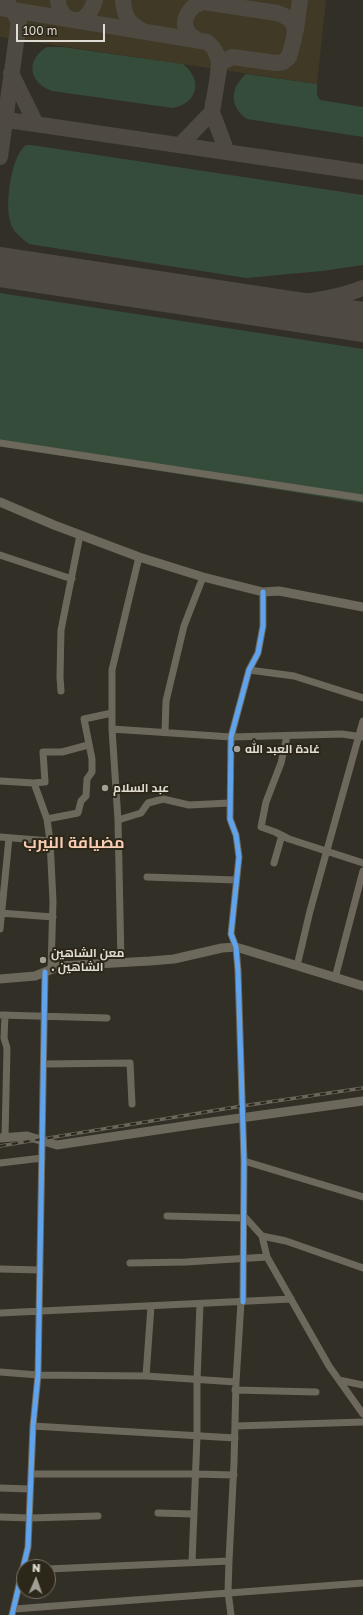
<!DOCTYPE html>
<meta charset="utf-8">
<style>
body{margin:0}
#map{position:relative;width:363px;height:1615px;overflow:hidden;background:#322f26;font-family:"Golos Text",sans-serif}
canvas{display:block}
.north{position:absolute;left:16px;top:1559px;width:40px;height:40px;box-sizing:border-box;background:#2c2719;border:1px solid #746f63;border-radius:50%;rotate:2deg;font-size:11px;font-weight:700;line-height:16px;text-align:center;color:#dfdcd3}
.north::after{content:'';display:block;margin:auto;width:14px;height:18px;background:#a29f96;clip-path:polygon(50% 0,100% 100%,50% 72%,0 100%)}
.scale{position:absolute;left:16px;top:24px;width:89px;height:18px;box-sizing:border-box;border:2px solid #dfdcd3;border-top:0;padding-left:5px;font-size:12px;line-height:14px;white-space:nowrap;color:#dfdcd3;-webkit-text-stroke:3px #2c2719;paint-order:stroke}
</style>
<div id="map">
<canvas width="363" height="1615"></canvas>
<div class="north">N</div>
<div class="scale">100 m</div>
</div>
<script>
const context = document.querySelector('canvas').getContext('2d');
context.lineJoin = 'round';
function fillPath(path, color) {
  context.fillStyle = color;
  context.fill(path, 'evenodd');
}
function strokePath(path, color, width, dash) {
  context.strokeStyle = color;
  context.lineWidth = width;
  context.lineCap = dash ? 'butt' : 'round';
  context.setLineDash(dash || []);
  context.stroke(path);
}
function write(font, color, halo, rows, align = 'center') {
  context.font = font + ' "Golos Text",Cairo,sans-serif';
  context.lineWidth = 4;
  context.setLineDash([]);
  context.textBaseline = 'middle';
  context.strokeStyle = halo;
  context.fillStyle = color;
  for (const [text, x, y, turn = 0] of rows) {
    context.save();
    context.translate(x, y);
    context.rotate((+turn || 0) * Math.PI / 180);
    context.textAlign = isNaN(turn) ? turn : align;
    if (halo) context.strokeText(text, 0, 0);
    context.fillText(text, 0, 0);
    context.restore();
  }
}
fillPath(new Path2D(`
 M0,0H326L317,84L0,37Z`), '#403926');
fillPath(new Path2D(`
 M47,47H63L183,64C203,80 198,103 173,108L52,91C29,83 25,60 47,47Z
 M246,74L317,84V95L320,100L363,107V137L247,119C229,106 230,88 246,74Z
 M26,145H31L363,195V265L322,271L246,278L29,244C21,238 12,231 10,221C5,203 11,156 26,145Z
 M0,293L363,349V503L0,446Z`), '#364c3b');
strokePath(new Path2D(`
 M58,0C58,12 69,24 82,19C89,15 93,7 95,0
 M123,1C125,17 127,21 141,30
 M0,8L207,42C217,49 220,61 218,72
 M296,30L300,0
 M197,40C195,38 191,36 189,34C179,20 190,5 204,2L277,13C303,21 294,37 289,57L283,62L276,63L232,57L220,63L212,112L180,145L212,112
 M11,73L36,124
 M213,103L212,112L227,152
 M0,119L363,172
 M0,157L19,21L9,5
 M0,261L7,268
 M260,307C294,303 331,301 363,288`), '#4e4a42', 16);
strokePath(new Path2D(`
 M0,267L363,322`), '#4e4a42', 40);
strokePath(new Path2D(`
 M0,443L363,498
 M0,555L72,579
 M249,670L294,676L363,698
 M61,691L60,677L61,630L80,535
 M112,729L231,737L342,734L362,737
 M165,732L166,701L184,626L203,577
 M287,736L281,763L266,802L261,827L275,832L289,839L363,863
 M0,781L34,783L45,782L43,752H62L88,745
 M34,783L47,819L50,841L53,901L51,969
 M47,819L78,813L81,801L86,796L87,779L92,772V759L84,719L112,713
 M118,820L141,813L148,803L163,799L189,805L230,803
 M0,837L50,841
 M274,863L282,835
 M147,877L236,880
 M0,913L53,917
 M0,929L9,838
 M121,962L118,820L112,729V670L139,557
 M297,966L310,911L363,721
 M335,978L363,871
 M0,1015L107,1018
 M44,1064L130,1063L132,1104
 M5,1137L7,1048L4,1038L5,1015
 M244,1161L363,1197
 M0,1163L42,1158
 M167,1216L244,1218
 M244,1216L262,1236L286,1241L363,1268
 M262,1236L267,1257L329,1366L363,1414
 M130,1263L186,1262L267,1257
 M0,1269L40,1270
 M243,1302L244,1161L238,971L236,947L231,934L239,857L236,835L230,819L231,737L249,670L258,653L263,626V592
 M0,1313L291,1299
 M0,1372L38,1375L146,1376L236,1382
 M146,1376L151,1306
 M339,1380L363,1385
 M235,1390L316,1392
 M33,1426L235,1438
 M236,1426L363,1422
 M31,1474H195L234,1475
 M0,1488L30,1489
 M158,1513L193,1514
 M0,1517L30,1518L98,1516
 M192,1562L197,1436V1380L200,1304
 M48,1569L229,1561
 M14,1609L363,1583
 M12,1615L28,1547L33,1426L38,1375L45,972
 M231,1615L228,1592L229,1561L234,1463L236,1382L241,1302`), '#6d685c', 7);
strokePath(new Path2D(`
 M0,502L54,525L139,557L203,577L263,592L279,591L363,607
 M0,979L35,976L60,966L150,961L174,959L222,948L236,947L363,986
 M0,1138L27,1136L57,1145L197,1124L363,1101`), '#6d685c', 9);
const rail = new Path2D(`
 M0,1146L242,1106L363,1088`);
strokePath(rail, '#6a665d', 3.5);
strokePath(rail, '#2c2719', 2, [6]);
strokePath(new Path2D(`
 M243,1302L244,1161L238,971L236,947L231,934L239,857L236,835L230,819L231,737L249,670L258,653L263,626V592
 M12,1615L28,1547L33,1426L38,1375L45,972`), '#60a3ed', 5);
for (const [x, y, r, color] of [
 [237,749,4,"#a29f96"],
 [105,788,4,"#a29f96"],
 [43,960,4,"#a29f96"]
]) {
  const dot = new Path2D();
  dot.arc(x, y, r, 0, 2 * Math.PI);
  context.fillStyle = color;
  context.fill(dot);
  strokePath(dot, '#2c2719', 1.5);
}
write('bold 12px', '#dfdcd3', '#2c2719', [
 ["غادة العبد الله",245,749],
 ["عبد السلام",113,788],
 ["معن الشاهين",51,953],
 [". الشاهين",51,967]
], 'left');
write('bold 16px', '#f8cdb3', '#2c2719', [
 ["مضيافة النيرب",74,843]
]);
</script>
